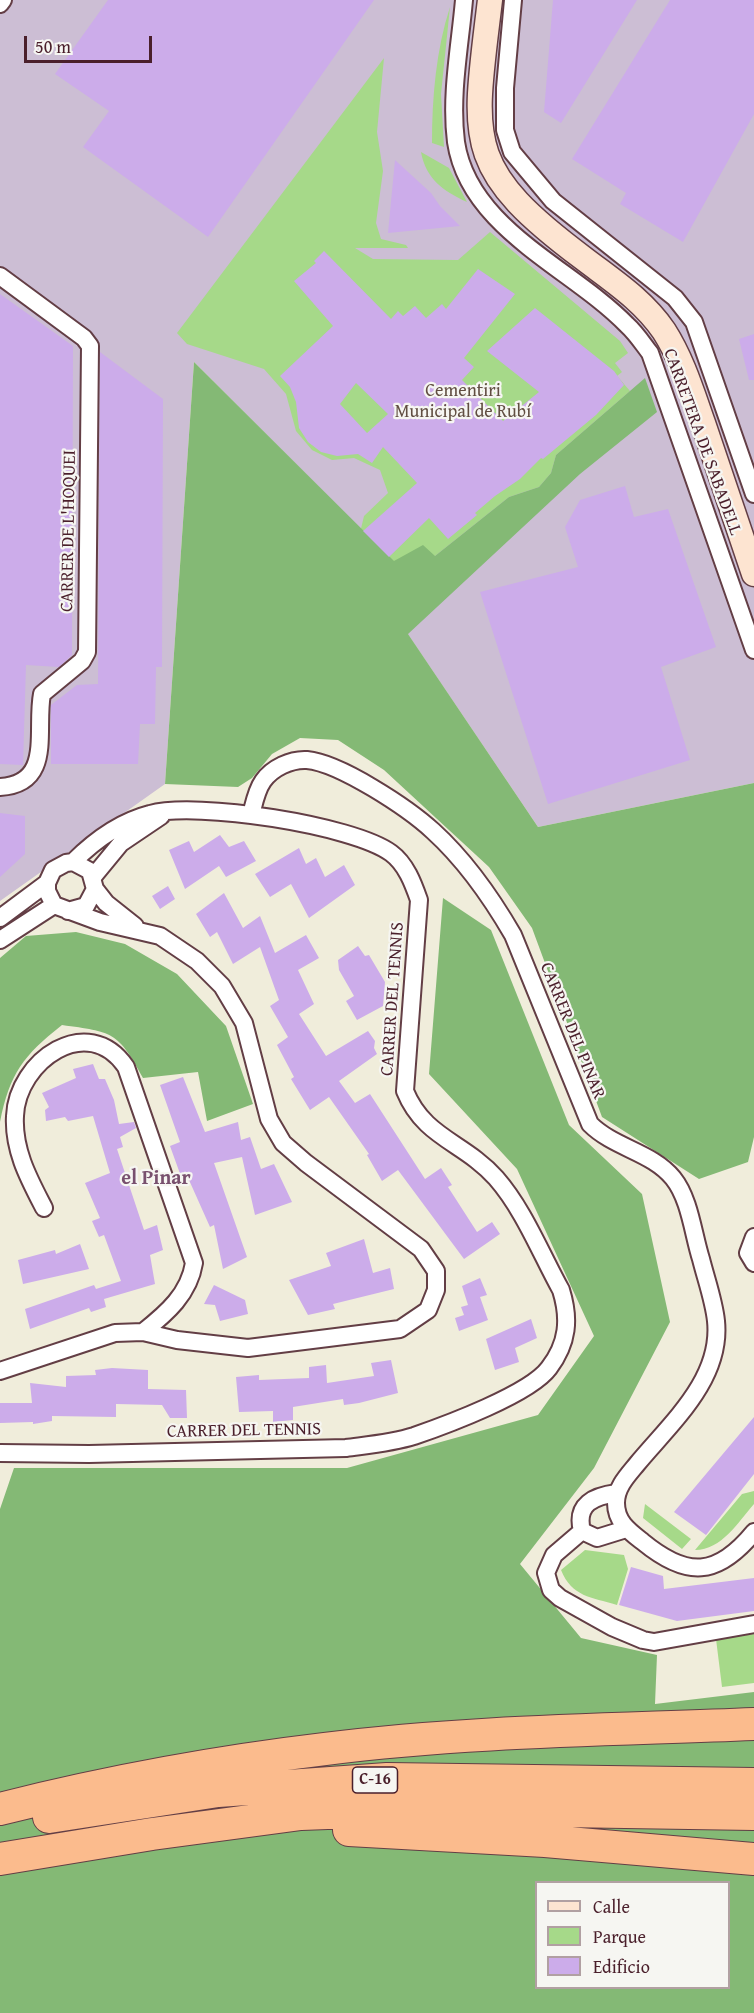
<!DOCTYPE html>
<meta charset="utf-8">
<style>
body{margin:0}
#map{position:relative;width:754px;height:2013px;overflow:hidden;background:#f0eddb;font-family:"Gentium Book Plus",serif}
canvas{display:block}
.legend{position:absolute;left:535px;top:1881px;width:195px;height:108px;box-sizing:border-box;background:#f6f6f2;border:2px solid #b1a0a2;margin:0;padding:8px 10px;list-style:none;font-size:18px;color:#4a1f2b}
.legend li{display:flex;align-items:center;gap:12px;height:30px}
.legend b{width:30px;border:2px solid #b1a0a2}
.scale{position:absolute;left:24px;top:36px;width:128px;height:27px;box-sizing:border-box;border:3px solid #4a1f2b;border-top:0;padding-left:8px;font-size:18px;line-height:21px;white-space:nowrap;color:#4a1f2b;-webkit-text-stroke:4px #f6f6f2;paint-order:stroke}
</style>
<div id="map">
<canvas width="754" height="2013"></canvas>
<ul class="legend">
<li><b style="height:8px;background:#fde4d1"></b>Calle</li>
<li><b style="height:16px;background:#a6d989"></b>Parque</li>
<li><b style="height:16px;background:#ccacea"></b>Edificio</li>
</ul>
<div class="scale">50 m</div>
</div>
<script>
const context = document.querySelector('canvas').getContext('2d');
context.lineJoin = 'round';
function fillPath(path, color) {
  context.fillStyle = color;
  context.fill(path, 'evenodd');
}
function strokePath(path, color, width, dash) {
  context.strokeStyle = color;
  context.lineWidth = width;
  context.lineCap = dash ? 'butt' : 'round';
  context.setLineDash(dash || []);
  context.stroke(path);
}
function write(font, color, halo, rows, align = 'center') {
  context.font = font + ' "Gentium Book Plus",serif';
  context.lineWidth = 4.5;
  context.setLineDash([]);
  context.textBaseline = 'middle';
  context.strokeStyle = halo;
  context.fillStyle = color;
  for (const [text, x, y, turn = 0] of rows) {
    context.save();
    context.translate(x, y);
    context.rotate((+turn || 0) * Math.PI / 180);
    context.textAlign = isNaN(turn) ? turn : align;
    if (halo) context.strokeText(text, 0, 0);
    context.fillText(text, 0, 0);
    context.restore();
  }
}
fillPath(new Path2D(`
 M0,0H754V783L538,827L397,618L407,575L194,362L165,784L0,901Z`), '#ccbed4');
fillPath(new Path2D(`
 M450,7L441,94L444,147L432,143C432,98 436,50 450,7Z
 M384,58L377,132L383,171L376,223L381,239L406,245L408,248H355L373,259L458,260L490,232L620,341L628,353L615,363L622,372L617,376L630,391L556,455L551,473L539,487L509,497L435,556L394,562L359,537L364,516L388,493L380,470L354,458L332,460L312,450L296,431L286,394L264,369L187,344L177,333Z
 M421,152L449,168L467,202C443,191 426,179 421,152Z
 M754,1491V1504C738,1522 722,1550 695,1550L742,1494Z
 M645,1504L691,1539L682,1549L643,1518Z
 M585,1550L624,1555L628,1569L617,1605C591,1597 572,1597 561,1570Z
 M754,1634V1683L722,1687L716,1639Z`), '#a6d989');
fillPath(new Path2D(`
 M194,362L394,561L423,545L435,556L509,497L539,487L551,473L556,455L645,378L657,412L580,474L408,634L538,827L754,783V1137L748,1162L699,1179L602,1117L532,928L489,867L384,770L338,740L300,738L272,754L252,778L238,787L165,784Z
 M443,898L491,930L569,1125L642,1194L670,1322L594,1468L520,1564L581,1638L657,1655L655,1704L754,1692V2013H0V1509L14,1468H347L538,1415L594,1336L517,1169L429,1074ZM536,1882H728V1988H536Z
 M76,932L125,944L177,974L226,1026L253,1104L207,1121L198,1072L143,1078C118,1031 112,1032 62,1025C23,1056 10,1073 0,1122V958L26,936Z`), '#84b975');
fillPath(new Path2D(`
 M108,0H374L208,237L83,147L109,111L55,74Z
 M553,0H637L561,123L544,112Z
 M670,0H754V114L683,242L620,204L626,193L572,159Z
 M395,160L431,193L440,206L460,226L388,233Z
 M324,251L391,319L398,311L403,316L415,306L426,318L442,304L446,309L478,269L515,294L464,358L474,367L462,380L503,421L539,392L487,351L535,308L614,371L624,385L596,415L543,459L541,458L520,479L495,496L475,513L477,515L448,539L429,518L389,557L363,531L417,483L383,447L372,463L358,454L337,456L321,452L308,442L299,428L296,402L290,387L280,376L333,326L294,281L316,263L314,261ZM356,383L388,414L367,433L340,404Z
 M0,294L73,346L72,655L59,667L26,665L23,765L0,764Z
 M754,334V380H749L739,339Z
 M100,352L163,399L162,667H156L155,724H140L138,764H51V705L77,685L98,684Z
 M625,486L634,517L668,509L716,647L661,667L690,760L548,804L480,592L578,567L565,527L580,500Z
 M0,813L25,816V854L0,877Z
 M220,835L229,847L244,841L256,861L226,877L219,866L185,889L169,850L189,841L194,852Z
 M299,848L306,864L316,858L325,877L344,865L355,885L309,918L291,884L270,897L255,874Z
 M168,886L175,899L160,909L152,896Z
 M224,893L243,928L260,916L275,953L306,935L319,958L298,970L314,1004L299,1014L326,1056L368,1031L375,1041L374,1048L377,1054L339,1081L355,1103L370,1094L425,1179L441,1168L452,1185L448,1187L477,1232L492,1222L500,1234L464,1259L398,1170L382,1181L367,1155L369,1154L329,1097L310,1110L291,1079L294,1077L277,1045L288,1037L270,1006L279,1000L260,947L233,964L217,932L210,937L196,914Z
 M358,946L365,956L369,955L385,982L383,1006L357,1020L346,1001L354,996L339,970L338,960Z
 M93,1064L99,1079H105L114,1100L119,1124L134,1122L136,1128L120,1137L123,1147L117,1149L144,1230L157,1225L163,1250L150,1255L155,1284L104,1299L106,1307L91,1312L89,1308L30,1329L25,1309L94,1285L96,1289L121,1281L104,1235L99,1237L92,1221L100,1218L85,1183L110,1173L93,1116L68,1121L65,1117L46,1121L45,1110L49,1107L42,1093L76,1078L73,1069Z
 M183,1077L205,1132L238,1122L241,1140L250,1137L261,1169L274,1164L292,1202L255,1215L242,1157L214,1163L247,1257L223,1269L214,1225L210,1227L189,1180L183,1182L170,1146L180,1142L160,1085Z
 M364,1239L373,1273L390,1268L394,1289L333,1304L335,1309L308,1315L289,1280L331,1266L326,1253Z
 M80,1244L89,1269L23,1284L18,1260L55,1250L56,1254Z
 M480,1278L487,1295L480,1297L488,1320L459,1331L455,1318L464,1315L461,1307L468,1305L462,1286Z
 M214,1285L245,1300L248,1314L220,1321L215,1305L204,1304Z
 M531,1319L537,1338L515,1348L519,1362L495,1370L486,1339Z
 M391,1360L398,1393L359,1403L344,1405L343,1399L293,1407V1420L273,1422V1411L239,1412L236,1377L259,1375V1380L309,1378V1367L326,1365L327,1383L374,1376L371,1363Z
 M112,1368L148,1370V1389L186,1390L187,1418H170L162,1405L116,1404V1417L52,1416V1421L33,1424V1422L0,1423V1403H32L30,1383L66,1387V1376L96,1375L95,1370Z
 M754,1417V1474L706,1535L674,1512Z
 M631,1567L663,1576L664,1589L754,1578V1611L677,1621L619,1605Z`), '#ccacea');
const minor = new Path2D(`
 M464,0C460,46 450,95 456,142C469,229 572,268 627,325C636,333 643,344 650,353L754,650
 M513,0L505,88V130L512,152L553,201L675,298L694,322L754,494
 M0,4L3,0
 M0,276L84,338L90,346L87,652L82,661L42,694C35,730 54,784 0,787
 M251,815C254,804 256,791 263,781C272,768 291,759 307,760C340,763 408,808 433,831C466,861 491,897 513,935L590,1124C614,1148 652,1152 673,1178C690,1199 693,1234 701,1259C706,1279 714,1301 716,1321C722,1379 671,1423 637,1464C628,1475 616,1487 616,1503C616,1522 629,1531 643,1542C687,1578 717,1577 754,1532
 M93,877L121,843L161,816
 M95,889L106,903L135,926
 M0,918L47,883
 M0,940L54,905
 M44,1208C29,1179 13,1150 15,1116C17,1061 88,1011 126,1067L194,1263C189,1294 167,1313 143,1332
 M754,1237L748,1253L754,1263
 M0,1371L115,1333L143,1332L177,1340L248,1348L400,1329L428,1310L436,1290V1271L421,1249L306,1163L283,1143L269,1119L244,1023L222,986L197,961L160,936L100,922L54,905L47,891V883L53,870L66,863L73,862L90,871L95,889L86,906L68,911
 M0,1453L89,1454L346,1448C368,1445 392,1443 414,1436C446,1425 530,1394 549,1368C568,1343 570,1319 561,1290C541,1254 524,1210 496,1178C464,1142 424,1138 405,1091L419,900C413,883 406,864 391,853C353,825 196,801 150,814C119,822 95,840 73,862
 M617,1493C594,1496 575,1504 582,1531L597,1538L626,1529
 M582,1531L554,1555L546,1573L551,1590L560,1598L612,1627L643,1640L654,1642L754,1624`);
const secondary = new Path2D(`
 M490,0C473,142 462,167 583,258C613,281 643,300 664,331C682,359 692,392 703,423C720,473 737,524 754,574`);
const motorway = new Path2D(`
 M0,1809C107,1782 215,1762 325,1749C467,1731 611,1730 754,1724
 M49,1817L218,1791L387,1779L754,1784
 M349,1830L545,1841L754,1859
 M0,1859L152,1834L301,1814L433,1809L754,1814`);
strokePath(minor, '#633e45', 20);
strokePath(secondary, '#633e45', 27);
strokePath(motorway, '#633e45', 34);
strokePath(minor, '#fff', 16);
strokePath(secondary, '#fde4d1', 24);
strokePath(motorway, '#fbbb8d', 32);
for (const [x, y, w] of [
 [375,1780,45]
]) {
  const box = new Path2D();
  box.roundRect(x - w / 2, y - 13, w, 26, 4.5);
  context.fillStyle = '#f6f6f2';
  context.fill(box);
  strokePath(box, '#4a1f2b', 1.5);
}
write('bold 16px', '#4a1f2b', null, [
 ["C-16",375,1780]
]);
write('18px', '#614e42', '#f6f6f2', [
 ["Cementiri",463,391],
 ["Municipal de Rubí",463,412]
]);
write('18px', '#4a1f2b', '#f6f6f2', [
 ["CARRETERA DE SABADELL",702,442,70],
 ["CARRER DE L'HOQUEI",69,531,-89],
 ["CARRER DEL TENNIS",393,999,-86],
 ["CARRER DEL PINAR",572,1031,68],
 ["CARRER DEL TENNIS",244,1431,-1]
]);
write('bold 20px', '#78506e', '#f6f6f2', [
 ["el Pinar",156,1179]
]);
</script>
